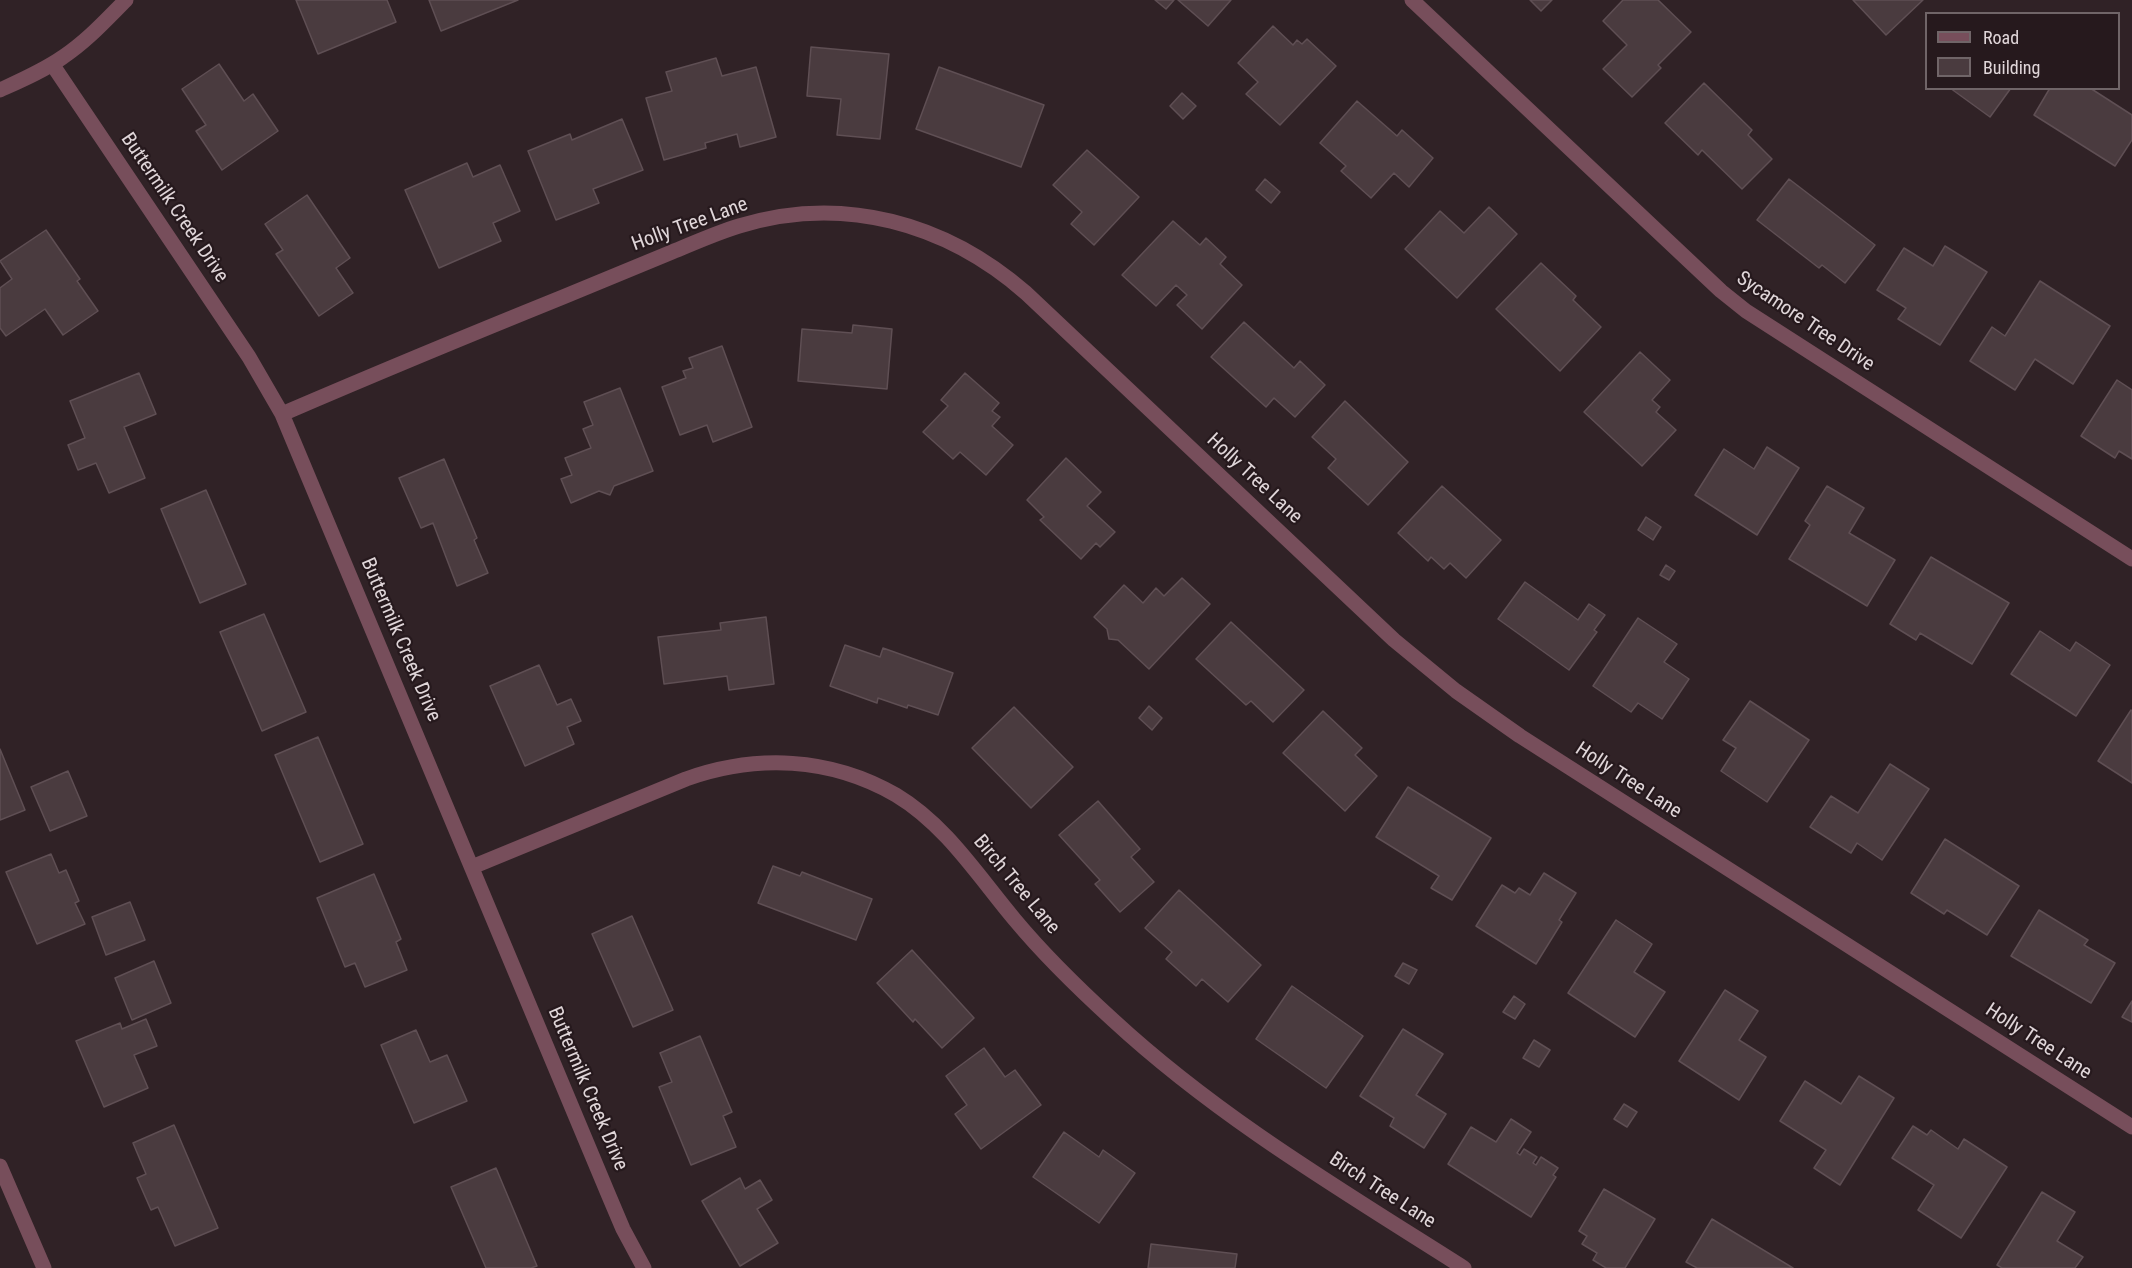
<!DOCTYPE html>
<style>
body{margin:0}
#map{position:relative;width:2132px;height:1268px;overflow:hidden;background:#302226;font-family:"Roboto Condensed",sans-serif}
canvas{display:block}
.legend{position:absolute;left:1925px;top:12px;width:195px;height:78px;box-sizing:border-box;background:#26191d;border:2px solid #706568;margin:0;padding:8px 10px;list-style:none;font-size:18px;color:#e0d6d9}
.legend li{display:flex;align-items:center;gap:12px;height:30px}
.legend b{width:30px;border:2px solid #706568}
</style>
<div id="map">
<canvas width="2132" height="1268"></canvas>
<ul class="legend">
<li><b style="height:8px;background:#774e5b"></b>Road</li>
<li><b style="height:16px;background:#4a3b3f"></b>Building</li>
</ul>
</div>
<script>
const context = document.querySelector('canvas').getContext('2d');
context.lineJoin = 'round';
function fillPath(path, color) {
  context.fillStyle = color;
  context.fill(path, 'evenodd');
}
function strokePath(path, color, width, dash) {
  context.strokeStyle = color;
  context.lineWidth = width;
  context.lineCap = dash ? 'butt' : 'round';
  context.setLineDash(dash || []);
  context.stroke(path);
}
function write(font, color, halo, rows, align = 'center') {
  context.font = font + ' "Roboto Condensed",sans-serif';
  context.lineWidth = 4.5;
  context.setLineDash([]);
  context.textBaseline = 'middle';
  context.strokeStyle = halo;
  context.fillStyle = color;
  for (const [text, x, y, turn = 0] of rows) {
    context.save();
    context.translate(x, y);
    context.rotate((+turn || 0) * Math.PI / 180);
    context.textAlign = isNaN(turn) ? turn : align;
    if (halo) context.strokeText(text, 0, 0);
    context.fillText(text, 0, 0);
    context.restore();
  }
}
const building = new Path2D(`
 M296,0H387L396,22L318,54Z
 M429,0H518L441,31Z
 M1155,0H1174L1166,9Z
 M1178,0H1231L1208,26Z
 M1530,0H1552L1541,11Z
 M1623,0H1658L1691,32L1658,65L1661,68L1632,97L1603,69L1627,45L1603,21Z
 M1853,0H1923L1886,35Z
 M1273,26L1293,45L1297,40L1302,44L1307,39L1336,66L1280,125L1246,94L1258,82L1238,63Z
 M811,47L889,54L880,139L837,135L841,99L807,96Z
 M716,58L722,76L756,67L776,137L740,147L737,134L705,143L706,148L664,160L646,98L672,91L666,72Z
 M219,64L244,101L253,94L278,131L222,170L196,131L206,125L182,89Z
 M939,67L1044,105L1021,167L916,129Z
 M1704,83L1752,130L1748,135L1772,159L1742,189L1702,150L1698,155L1665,123Z
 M1950,88H2011L1990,117Z
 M2050,88H2090L2132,115V140L2115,166L2034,115Z
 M1182,93L1196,106L1183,119L1170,106Z
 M1357,101L1397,136L1402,130L1433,158L1409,187L1394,173L1371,198L1341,171L1346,166L1320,143Z
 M622,119L643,170L593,189L599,203L556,220L528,151L570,134L572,140Z
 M1087,150L1139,197L1094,245L1071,224L1082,212L1053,185Z
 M467,163L473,177L500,165L520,211L493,223L501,241L439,268L405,190Z
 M1265,179L1280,192L1271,203L1256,190Z
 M1789,179L1875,245L1845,283L1822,265L1819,268L1757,220Z
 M307,195L350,258L336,268L353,293L319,316L276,254L283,250L265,224Z
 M1489,207L1517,234L1457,298L1405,249L1440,211L1464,233Z
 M1173,221L1200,245L1206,238L1226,257L1220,264L1242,285L1202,329L1177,305L1187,295L1176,285L1156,306L1122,275Z
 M46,230L80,279L77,281L98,311L63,335L45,309L6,336L0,328V288L12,279L0,261Z
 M1945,246L1987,272L1940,345L1898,319L1906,308L1877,290L1904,248L1933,266Z
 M1541,263L1576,296L1573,300L1601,327L1560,371L1496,309Z
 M2040,281L2110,326L2073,384L2035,359L2015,390L1970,361L1992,327L2005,336Z
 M1244,322L1294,368L1300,361L1325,385L1295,417L1274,398L1266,407L1211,357Z
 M853,325L892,329L887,389L798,381L802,329L852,333Z
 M722,346L752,427L713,442L707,425L680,435L662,387L686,378L683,371L693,368L689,358Z
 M1640,352L1670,380L1652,400L1660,407L1656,412L1676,430L1642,466L1584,412Z
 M139,373L156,414L124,427L145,478L109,493L96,463L78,470L68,445L85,438L70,401Z
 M965,373L999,403L992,411L1000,417L992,426L1013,445L986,475L960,452L953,459L923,432L948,406L941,400Z
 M2117,380L2132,390V459L2119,451L2115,458L2081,436Z
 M620,388L653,471L614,486L610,495L599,491L571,503L561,479L572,475L565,458L591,448L583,429L593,425L584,402Z
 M1345,401L1408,462L1368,505L1328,468L1336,459L1312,437Z
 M1767,447L1799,468L1757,535L1695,495L1724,449L1754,469Z
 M1066,458L1101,492L1087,506L1115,532L1100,547L1096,543L1081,559L1040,520L1044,517L1027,500Z
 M444,459L477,538L474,540L488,573L457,586L433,523L421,528L399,478Z
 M1442,486L1501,540L1466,578L1450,563L1444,569L1431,557L1428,561L1398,533Z
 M1827,486L1864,508L1849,533L1895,560L1867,606L1789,559L1810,525L1805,521Z
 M206,490L246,584L200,603L161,509Z
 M1646,517L1661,527L1653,540L1638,530Z
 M1931,557L2009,603L1972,664L1920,633L1916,640L1890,624Z
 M1666,565L1675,571L1669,580L1660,575Z
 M1182,578L1210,604L1149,669L1118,640L1109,639L1107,629L1094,617L1124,585L1143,603L1156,588L1164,596Z
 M1525,582L1578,620L1589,604L1605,615L1594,630L1597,632L1569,670L1498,619Z
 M264,614L306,712L262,731L220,632Z
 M766,617L774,684L729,690L727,676L664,684L658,637L721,630L720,623Z
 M1638,618L1677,644L1664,662L1689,679L1662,719L1638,703L1631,712L1593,686Z
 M1231,622L1304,690L1273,722L1251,701L1246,705L1196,659Z
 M2040,631L2070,651L2076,642L2110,665L2076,716L2011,674Z
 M845,645L880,657L883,648L953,673L938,715L908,705L907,708L878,698L877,703L830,686Z
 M539,665L557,705L571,699L581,721L567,727L574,744L525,766L490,686Z
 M1750,701L1809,740L1767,802L1721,771L1736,748L1723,740Z
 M1149,706L1162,718L1152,730L1139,718Z
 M1014,707L1073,767L1031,808L972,748Z
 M2131,710L2132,711V783L2098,761Z
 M1323,711L1362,748L1355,755L1377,776L1345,811L1283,753Z
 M318,737L363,844L320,862L275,755Z
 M0,749L25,810L0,820Z
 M1890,764L1929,789L1882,860L1857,843L1851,853L1810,827L1831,796L1858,813Z
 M68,771L87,816L50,831L31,787Z
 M1408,787L1491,838L1452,900L1431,888L1439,876L1376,837Z
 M1098,801L1140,849L1131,857L1154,882L1120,912L1095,884L1100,880L1059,835Z
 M1945,839L2019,886L1987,935L1947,910L1944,914L1911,893Z
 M51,854L59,873L66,870L79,901L75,903L85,924L37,944L6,872Z
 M773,866L800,876L802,872L872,899L856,940L758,903Z
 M1544,873L1576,893L1559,920L1562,922L1536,964L1476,926L1502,885L1515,893L1519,888L1530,895Z
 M374,874L401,939L396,942L407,970L365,987L355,963L345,967L317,898Z
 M1179,890L1261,965L1228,1002L1202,979L1196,986L1166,959L1172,952L1145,928Z
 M130,902L145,940L106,955L92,917Z
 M2039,910L2088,940L2084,945L2115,963L2091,1003L2011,956Z
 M632,916L673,1010L633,1027L592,934Z
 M1616,920L1652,944L1634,972L1665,992L1635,1037L1568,993Z
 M912,950L974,1018L942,1048L915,1019L913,1022L877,983Z
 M154,961L171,1003L132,1020L115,978Z
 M1403,963L1417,970L1409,984L1395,976Z
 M1292,986L1363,1036L1326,1088L1256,1039Z
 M1725,990L1758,1011L1739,1040L1766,1057L1739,1100L1679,1061Z
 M1514,996L1525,1004L1515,1019L1503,1012Z
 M2132,1001V1022L2122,1017Z
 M146,1019L157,1046L134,1055L148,1088L104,1107L76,1041L120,1023L122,1029Z
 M1403,1029L1443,1054L1416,1095L1446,1114L1424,1148L1390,1126L1394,1118L1360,1096Z
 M416,1030L430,1062L447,1055L467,1101L414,1123L381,1045Z
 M700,1036L732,1112L723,1116L736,1147L691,1165L659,1087L672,1082L660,1053Z
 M1534,1040L1550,1050L1539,1067L1523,1058Z
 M984,1048L1005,1077L1015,1070L1041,1105L981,1149L955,1114L967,1105L946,1076Z
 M1859,1076L1894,1098L1840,1185L1814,1168L1826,1150L1780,1121L1805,1081L1841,1104Z
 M1624,1104L1637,1112L1627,1127L1614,1119Z
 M1511,1119L1531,1132L1517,1153L1520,1155L1524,1149L1537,1157L1533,1163L1536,1165L1541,1157L1558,1168L1553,1175L1556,1177L1531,1217L1448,1164L1471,1127L1496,1142Z
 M174,1125L218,1228L175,1246L158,1207L151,1210L137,1178L146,1174L133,1143Z
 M1913,1126L1927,1135L1931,1130L1958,1149L1964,1139L2007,1167L1961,1238L1918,1210L1934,1185L1892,1158Z
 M1064,1132L1099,1157L1103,1150L1135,1173L1099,1223L1033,1177Z
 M496,1168L537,1266L531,1268H486L451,1187Z
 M740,1178L745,1189L760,1180L772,1200L757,1209L778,1243L740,1266L702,1201Z
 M1604,1189L1655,1219L1625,1268H1606L1593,1260L1597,1253L1582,1244L1587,1236L1579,1231Z
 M2042,1192L2075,1212L2057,1241L2083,1257L2075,1268H2002L1997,1265Z
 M1712,1219L1793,1268H1697L1686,1262Z
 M1151,1244L1237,1254L1235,1268H1148Z`);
fillPath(building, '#4a3b3f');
strokePath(building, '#5f4f54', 1.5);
strokePath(new Path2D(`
 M1412,0L1721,291L1746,311L2132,559
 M52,64L249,357L282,414L609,1196L623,1229L644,1268
 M0,90C22,80 43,71 63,57C87,41 106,20 126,0
 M282,414C375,374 469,335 563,297C599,282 635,267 672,252C694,243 716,233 739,226C843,194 946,223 1026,293L1394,640L1456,691L1520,736L2132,1127
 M472,867L686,779C756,754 830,757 896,795C946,825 978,876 1015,920C1045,956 1079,989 1113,1020C1219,1118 1343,1191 1464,1268
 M0,1166L44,1268`), '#774e5b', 15);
write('20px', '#e0d6d9', '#26191d', [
 ["Buttermilk Creek Drive",174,208,56],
 ["Holly Tree Lane",690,225,-20],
 ["Sycamore Tree Drive",1805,322,34],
 ["Holly Tree Lane",1254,479,43],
 ["Buttermilk Creek Drive",400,640,67],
 ["Holly Tree Lane",1628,781,33],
 ["Birch Tree Lane",1016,885,50],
 ["Holly Tree Lane",2038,1042,33],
 ["Buttermilk Creek Drive",587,1089,67],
 ["Birch Tree Lane",1382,1191,33]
]);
</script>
